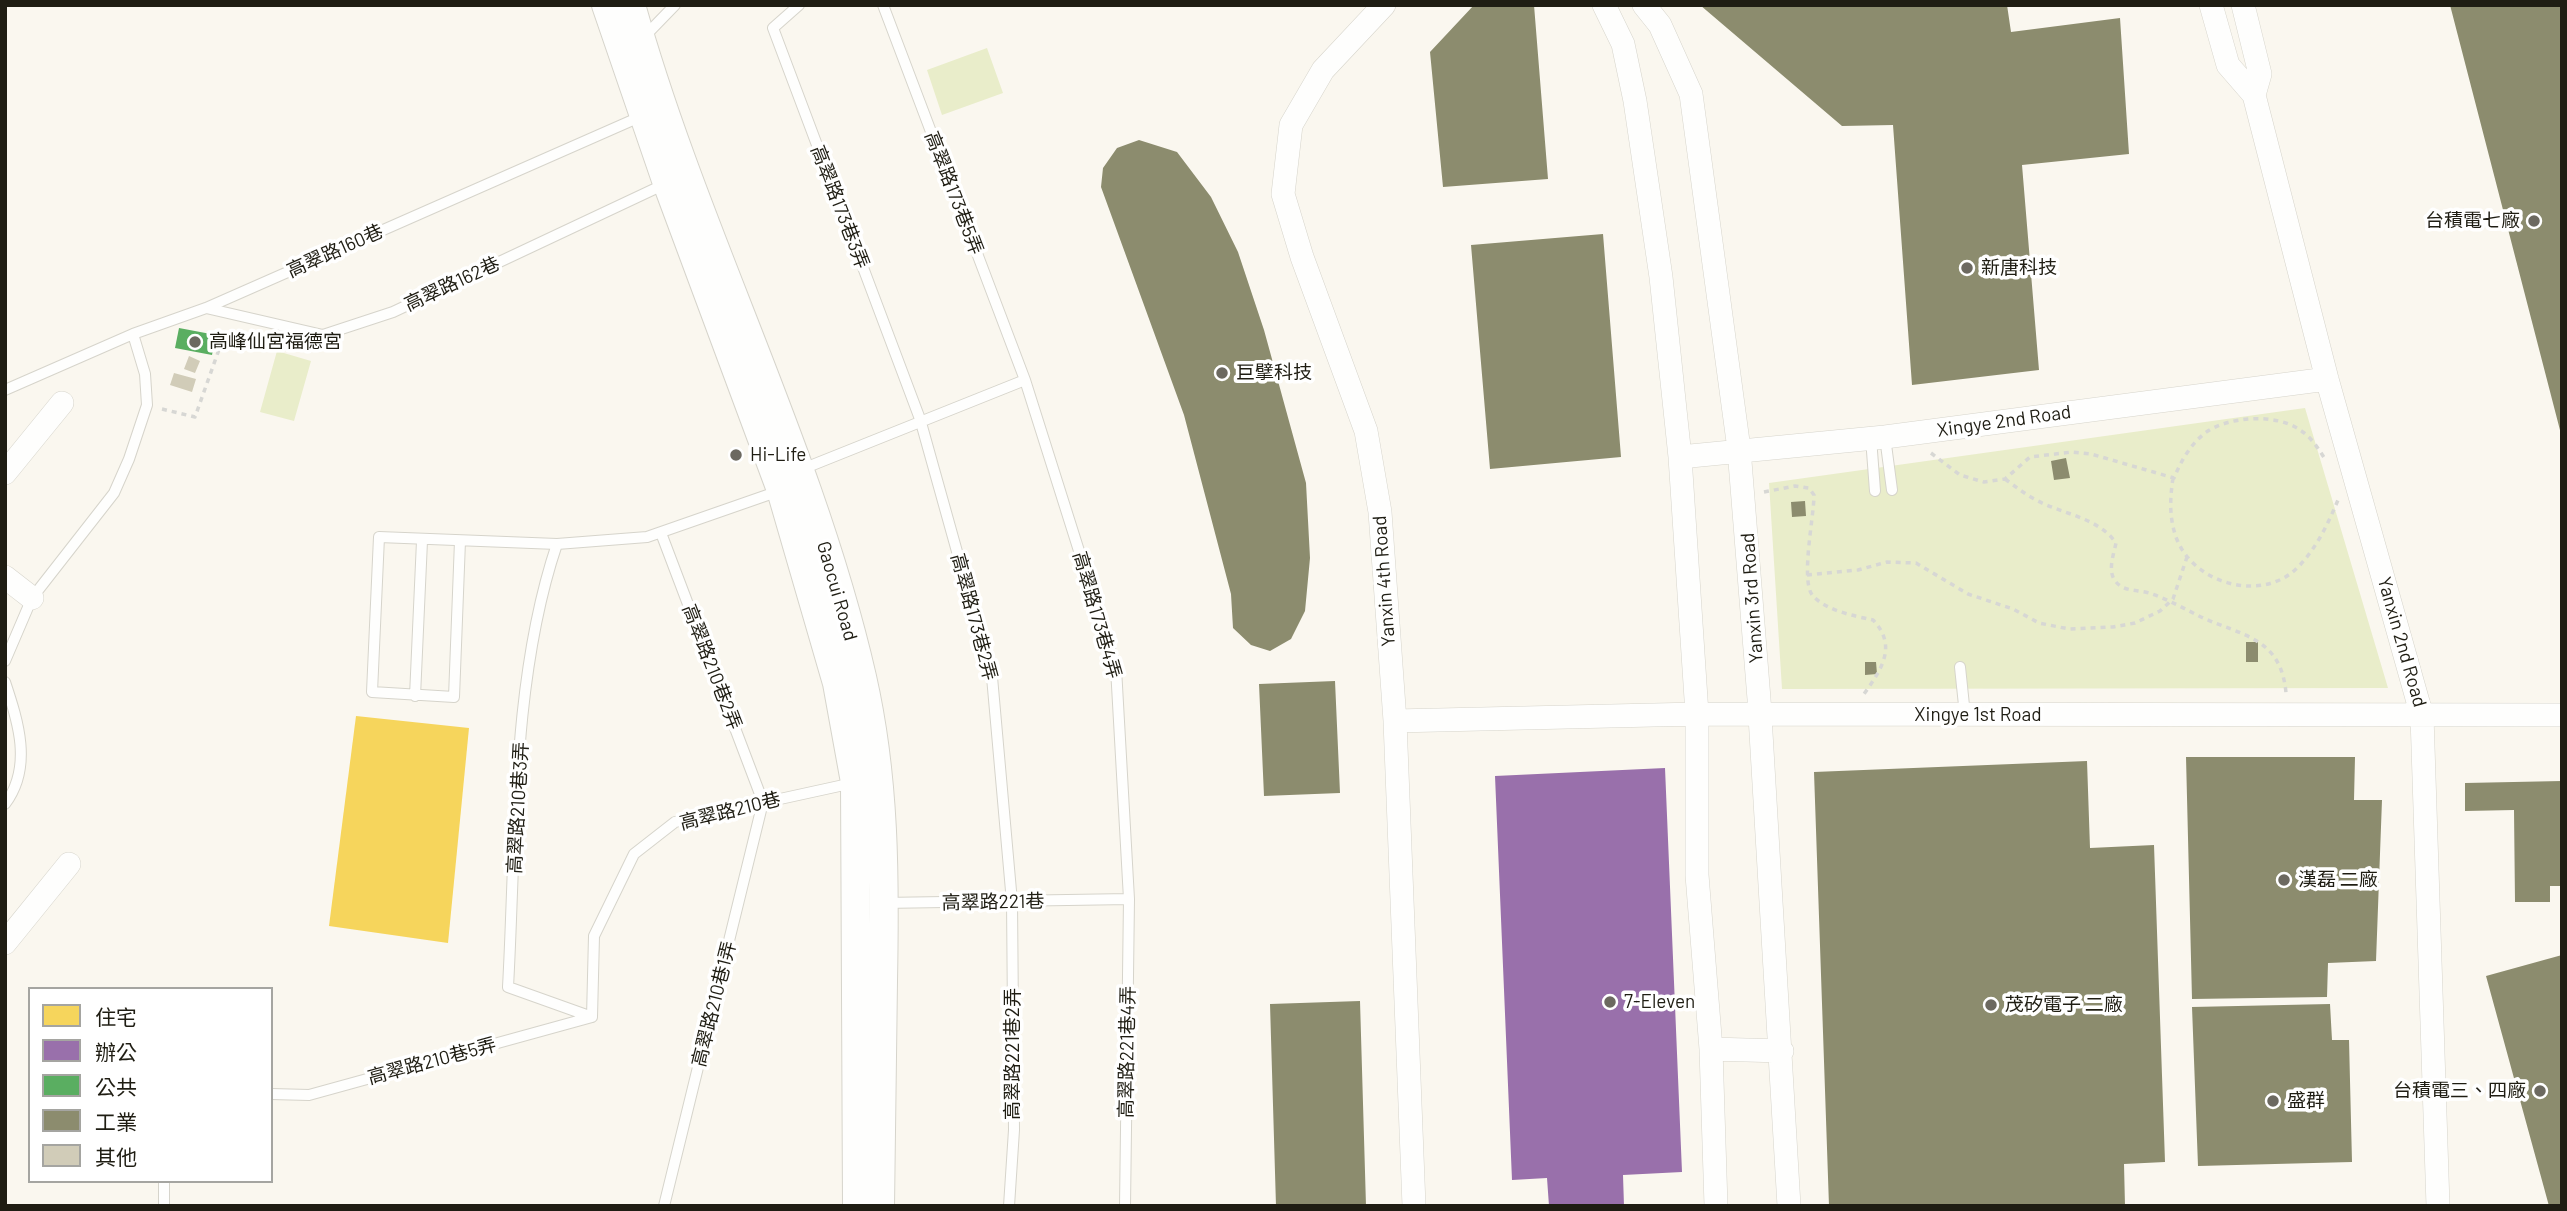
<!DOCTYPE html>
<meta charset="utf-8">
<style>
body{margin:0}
#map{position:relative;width:2567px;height:1211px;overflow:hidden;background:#faf7ef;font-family:Barlow,"Noto Sans TC",sans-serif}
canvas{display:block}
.frame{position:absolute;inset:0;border:7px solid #1f1d13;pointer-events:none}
.legend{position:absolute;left:28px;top:987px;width:245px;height:196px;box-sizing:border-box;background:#fff;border:2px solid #a5a5a1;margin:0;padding:9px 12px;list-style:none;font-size:21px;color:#1f1d13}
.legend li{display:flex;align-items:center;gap:14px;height:35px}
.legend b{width:35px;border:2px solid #a5a5a1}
</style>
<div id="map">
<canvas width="2567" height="1211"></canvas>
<div class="frame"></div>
<ul class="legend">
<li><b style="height:19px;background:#f6d55c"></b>住宅</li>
<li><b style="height:19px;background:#9970ab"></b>辦公</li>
<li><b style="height:19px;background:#5aae61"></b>公共</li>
<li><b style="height:19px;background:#8c8c6e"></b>工業</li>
<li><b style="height:19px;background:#d1ccb8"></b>其他</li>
</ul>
</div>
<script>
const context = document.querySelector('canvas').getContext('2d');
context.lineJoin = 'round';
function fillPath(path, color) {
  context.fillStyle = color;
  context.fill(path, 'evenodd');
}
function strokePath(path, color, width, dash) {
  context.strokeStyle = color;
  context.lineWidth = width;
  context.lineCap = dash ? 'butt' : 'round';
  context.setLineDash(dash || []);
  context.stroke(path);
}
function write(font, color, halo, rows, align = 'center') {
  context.font = font + ' Barlow,"Noto Sans TC",sans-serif';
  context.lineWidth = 7;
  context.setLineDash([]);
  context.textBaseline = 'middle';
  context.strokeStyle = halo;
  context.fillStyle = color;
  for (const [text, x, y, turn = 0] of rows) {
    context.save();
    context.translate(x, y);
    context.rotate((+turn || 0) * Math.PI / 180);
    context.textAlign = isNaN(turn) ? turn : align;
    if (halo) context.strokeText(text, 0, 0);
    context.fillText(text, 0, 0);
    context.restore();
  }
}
fillPath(new Path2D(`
 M987,48L1003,93L942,115L927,70Z
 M277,351L311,361L294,421L260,412Z
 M2305,408L2388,688L1782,689L1769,483Z`), '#e9edca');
fillPath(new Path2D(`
 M356,716L469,728L448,943L329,926Z`), '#f6d55c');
fillPath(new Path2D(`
 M1665,768L1682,1172L1623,1175L1624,1206H1549L1547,1178L1512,1180L1495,776Z`), '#9970ab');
fillPath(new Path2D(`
 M179,328L216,335L212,355L175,348Z`), '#5aae61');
fillPath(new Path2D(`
 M1474,5H1534L1548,179L1443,187L1430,52Z
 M1700,5H2007L2011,32L2120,18L2129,154L2022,165L2039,370L1912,385L1893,125L1842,126Z
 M2450,5H2562V434H2561Z
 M1139,140L1177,152L1211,197L1238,252L1264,330L1306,483L1310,558L1305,611L1291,639L1270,651L1251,645L1233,628L1231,594L1184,415L1101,187L1103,168L1117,148Z
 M1603,234L1621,457L1490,469L1471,245Z
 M2066,458L2070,478L2054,480L2051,461Z
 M1805,501L1806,516L1792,517L1791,502Z
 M2246,642H2258V662H2246Z
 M1865,662H1876L1877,674L1865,675Z
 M1335,681L1340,793L1264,796L1259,684Z
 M2186,757H2355L2354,800H2382L2376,961L2328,963L2327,997L2192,999Z
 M2087,761L2090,848L2154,845L2165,1162L2124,1164L2125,1206H1829L1814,772Z
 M2562,781V886H2550V902H2515L2514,810L2465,811V783Z
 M2562,955V1206H2549L2486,976Z
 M1360,1001L1366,1206H1276L1270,1004Z
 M2330,1004L2332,1040H2349L2352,1162L2198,1166L2192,1007Z`), '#8c8c6e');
fillPath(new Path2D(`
 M189,356L200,361L195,373L184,369Z
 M174,373L196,379L192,392L170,385Z`), '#d1ccb8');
const service = new Path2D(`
 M799,5L773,28L920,419L992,677L1012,902L1014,1130L1009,1206
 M883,5L1025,380L1116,668L1129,899L1125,1206
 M643,38L675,5
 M206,308L323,335L393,312L665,184
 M5,390L133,334L206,308L642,116
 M1885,437L1892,490
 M1871,438L1875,491
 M800,470L1025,380
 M661,533L763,802L664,1206
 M460,541L454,697L372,692L379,537L557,544L647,537L779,491
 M557,544C511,680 516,844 508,987L592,1017
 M5,661L32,598L114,493L129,459L147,405L145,374L133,334
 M1960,667L1965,715
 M5,682C18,721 33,767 5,804
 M415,696L422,541
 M883,903L1129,899
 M592,1017L594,936L634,854L675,822L853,783
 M271,1094L309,1095L592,1017
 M164,1206V1181`);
const minor = new Path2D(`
 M1384,5L1323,70L1291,125L1283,194L1302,257L1366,431L1380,512L1395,721L1414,1206
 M1604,5L1623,44L1635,101L1661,277L1680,457L1697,714V875L1711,1049L1716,1206
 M1644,5L1660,25L1691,94L1739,449L1759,699L1789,1206
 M2211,5L2228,65L2254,95L2327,379L2422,716L2438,1206
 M2243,5L2260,74L2254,95
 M1680,457L1885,437L2327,379
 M5,473L62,403
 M5,577L32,598
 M1395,721L1697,714L2562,715
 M5,943L69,864
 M1711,1049L1782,1051`);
const tertiary = new Path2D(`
 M606,5L667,183L781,490L837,683L855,782L857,1206
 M631,5C695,234 809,446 862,677C885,778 885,878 883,981C882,1056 881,1131 880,1206`);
strokePath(service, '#d6d4cb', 12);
strokePath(minor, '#d6d4cb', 24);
strokePath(tertiary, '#d6d4cb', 30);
strokePath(new Path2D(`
 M162,409L195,417L227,327
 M1931,453L1960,475L1984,482L2005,479L2030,457L2072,452L2091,454L2174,478C2181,461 2190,445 2205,433C2228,416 2276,413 2300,430C2311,437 2318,448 2325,459
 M2173,478C2170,498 2169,517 2176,537C2192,583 2260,603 2296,569C2315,551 2328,524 2338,500
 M2005,479C2016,487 2026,495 2038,501C2063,514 2099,518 2116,543C2114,553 2108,569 2114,579C2122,593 2139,589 2152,594C2169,600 2185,609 2201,617C2242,636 2281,637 2286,693
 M1764,492L1795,486L1809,488L1814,495C1814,517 1800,582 1813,596C1827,611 1855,616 1873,620C1898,646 1881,670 1864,694
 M1807,575L1858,570L1887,562L1916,563L1968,594L2013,609L2039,623L2069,629L2113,627L2135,623L2160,611L2173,599L2187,557`), '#d7d7d4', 3.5, [5, 5]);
strokePath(service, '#fefefd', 10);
strokePath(minor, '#fefefd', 23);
strokePath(tertiary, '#fefefd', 28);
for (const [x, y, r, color] of [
 [2534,221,7,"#6c6960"],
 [1967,268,7,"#6c6960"],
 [195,342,7,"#6c6960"],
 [1222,373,7,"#6c6960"],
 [736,455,7,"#6c6960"],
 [2284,880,7,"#6c6960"],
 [1610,1002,7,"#6c6960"],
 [1991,1005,7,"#6c6960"],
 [2540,1091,7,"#6c6960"],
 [2273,1101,7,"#6c6960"]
]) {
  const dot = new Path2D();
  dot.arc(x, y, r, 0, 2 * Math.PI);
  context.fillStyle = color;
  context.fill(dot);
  strokePath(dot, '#fff', 2.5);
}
write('19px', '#1f1d13', '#fff', [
 ["高翠路173巷5弄",954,193,69],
 ["高翠路173巷3弄",840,207,69],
 ["高翠路160巷",335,251,-24],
 ["高翠路162巷",452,284,-25],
 ["Xingye 2nd Road",2004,421,-8],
 ["Yanxin 4th Road",1384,581,-94],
 ["Gaocui Road",837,591,74],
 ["Yanxin 3rd Road",1752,598,-94],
 ["高翠路173巷4弄",1097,615,74],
 ["高翠路173巷2弄",974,617,75],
 ["Yanxin 2nd Road",2402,642,74],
 ["高翠路210巷2弄",712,667,69],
 ["Xingye 1st Road",1978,715],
 ["高翠路210巷3弄",518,808,-87],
 ["高翠路210巷",730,811,-14],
 ["高翠路221巷",993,902,-1],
 ["高翠路210巷1弄",714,1004,-76],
 ["高翠路221巷4弄",1127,1052,-89],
 ["高翠路221巷2弄",1013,1054,-90],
 ["高翠路210巷5弄",432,1061,-15]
]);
write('19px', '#1f1d13', '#fff', [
 ["台積電七廠",2520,221,"right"],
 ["新唐科技",1981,268],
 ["高峰仙宮福德宮",209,342],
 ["巨擘科技",1236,373],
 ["Hi-Life",750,455],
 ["漢磊 二廠",2298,880],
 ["7-Eleven",1624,1002],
 ["茂矽電子 二廠",2005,1005],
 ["台積電三、四廠",2526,1091,"right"],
 ["盛群",2287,1101]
], 'left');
</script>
